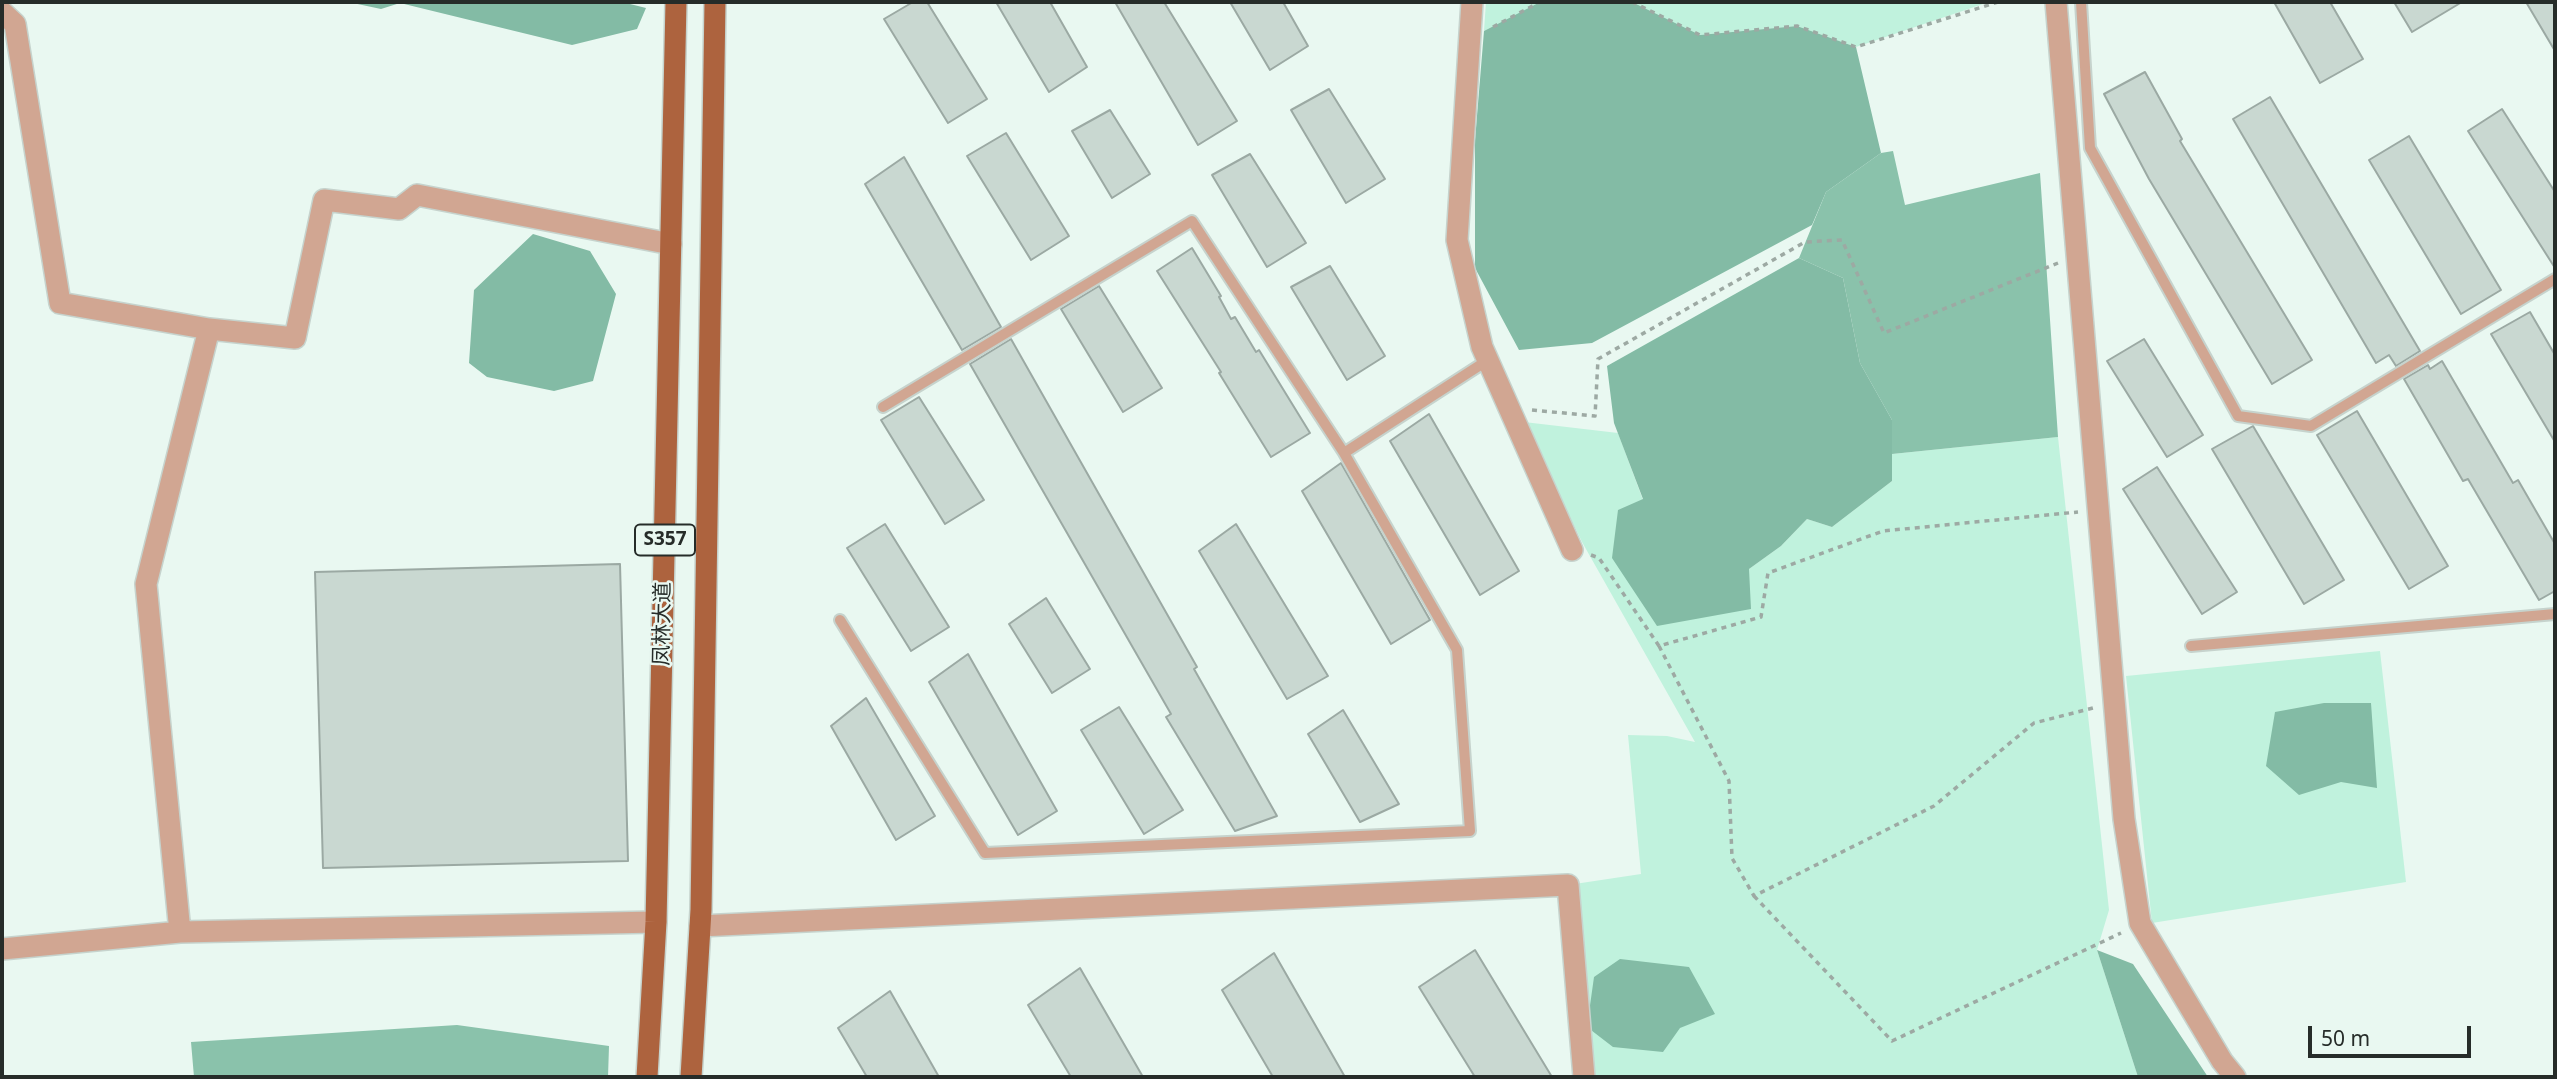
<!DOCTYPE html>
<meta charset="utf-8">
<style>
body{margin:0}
#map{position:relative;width:2557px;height:1079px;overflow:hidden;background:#e9f8f1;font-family:"Noto Sans",sans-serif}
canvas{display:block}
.frame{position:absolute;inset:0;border:4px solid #262c29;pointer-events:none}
.scale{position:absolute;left:2308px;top:1026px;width:163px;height:32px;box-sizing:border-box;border:4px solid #262c29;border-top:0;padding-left:9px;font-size:21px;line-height:24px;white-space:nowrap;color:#262c29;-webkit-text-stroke:5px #e9f8f1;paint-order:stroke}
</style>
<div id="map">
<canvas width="2557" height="1079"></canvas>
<div class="frame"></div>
<div class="scale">50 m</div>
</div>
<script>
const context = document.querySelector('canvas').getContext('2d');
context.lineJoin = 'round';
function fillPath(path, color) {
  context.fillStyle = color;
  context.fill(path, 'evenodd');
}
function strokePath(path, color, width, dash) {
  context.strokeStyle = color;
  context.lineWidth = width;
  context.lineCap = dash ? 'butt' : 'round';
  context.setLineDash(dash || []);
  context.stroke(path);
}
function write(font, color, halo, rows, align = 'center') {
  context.font = font + ' "Noto Sans","Noto Sans SC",sans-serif';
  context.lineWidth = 5;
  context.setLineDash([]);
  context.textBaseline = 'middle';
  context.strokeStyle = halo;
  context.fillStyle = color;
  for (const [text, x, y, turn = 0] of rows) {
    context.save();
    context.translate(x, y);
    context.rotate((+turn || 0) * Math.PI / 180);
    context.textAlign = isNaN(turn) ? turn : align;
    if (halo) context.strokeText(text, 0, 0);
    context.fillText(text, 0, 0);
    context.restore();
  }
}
fillPath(new Path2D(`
 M1486,2H1540L1484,31Z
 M1632,2H1989L1856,47L1797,26L1700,35Z
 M1524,422L1618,433L1643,500L1749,569L1781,546L1807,519L1832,527L1892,481V454L2058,437L2109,910L2097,950L2138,1077H1588L1568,885L1641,874L1628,735L1667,736L1695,742L1582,542Z
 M2380,651L2406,882L2152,923L2126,676Z`), '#c0f2dd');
fillPath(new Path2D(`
 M1893,151L1905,205L2040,173L2058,437L1892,454V420L1860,363L1843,278L1799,258L1826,192L1881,153Z
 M457,1025L609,1046L608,1077H194L191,1042Z`), '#8ac2ab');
fillPath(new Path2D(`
 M348,2H622L646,8L637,29L572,45L400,3L381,9Z
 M1540,2H1632L1700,35L1797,26L1856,47L1881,153L1826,192L1812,225L1592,343L1519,350L1475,268V140L1484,31Z
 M533,234L590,251L616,294L593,381L554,391L487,377L469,363L474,290Z
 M1799,258L1843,278L1860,363L1892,420V481L1832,527L1807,519L1781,546L1749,569L1751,609L1657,626L1612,558L1618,510L1643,499L1614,423L1607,366Z
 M2324,703H2371L2377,788L2341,782L2299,795L2266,766L2275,712Z
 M2097,950L2133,964L2208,1077H2138Z
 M1620,959L1689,967L1715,1014L1680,1028L1663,1052L1613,1047L1587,1027L1594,977Z`), '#83bba5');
const building = new Path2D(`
 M913,2H927L987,99L948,123L884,19Z
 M996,2H1050L1087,67L1049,92Z
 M1115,2H1164L1237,121L1198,145Z
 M1230,2H1283L1308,46L1270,70Z
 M2274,2H2330L2363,59L2320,83Z
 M2394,2H2462L2412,32Z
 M2526,2H2555V51Z
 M2145,72L2182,139L2180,141L2312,360L2272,384L2149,179L2104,94Z
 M1329,89L1385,179L1346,203L1291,110Z
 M2270,97L2420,351L2396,366L2389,355L2376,363L2233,119Z
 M2502,109L2555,192V268L2468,131Z
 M1110,110L1150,174L1112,198L1072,131Z
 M1006,133L1069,236L1031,260L967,156Z
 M2409,136L2501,290L2461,314L2369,160Z
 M1250,154L1306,243L1267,267L1212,175Z
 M904,157L1001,327L962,350L865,184Z
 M1192,248L1221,296L1219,297L1231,319L1235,317L1256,352L1259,350L1310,433L1271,457L1219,373L1221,372L1157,271Z
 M1330,266L1385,356L1347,380L1291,287Z
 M1099,286L1162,388L1123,412L1061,309Z
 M2530,312L2555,355V442L2491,334Z
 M1011,339L1197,667L1194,669L1277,816L1235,831L1166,717L1171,714L970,364Z
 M2144,339L2203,435L2167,457L2107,361Z
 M2442,361L2513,483L2518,480L2555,544V591L2539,600L2468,479L2463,481L2404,379L2428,365L2430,369Z
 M919,397L984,500L945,524L881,420Z
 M2357,411L2448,566L2409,589L2317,435Z
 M1429,414L1519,571L1480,595L1390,441Z
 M2253,426L2344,580L2304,604L2212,449Z
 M1341,463L1430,620L1391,644L1302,491Z
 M2157,467L2237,592L2202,614L2123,489Z
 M885,524L949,627L911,651L847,548Z
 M1236,524L1328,676L1287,699L1199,551Z
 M620,564L628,861L323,868L315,572Z
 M1046,598L1090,669L1052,693L1009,624Z
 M968,654L1057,811L1018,835L929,682Z
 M866,698L935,816L896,840L831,726Z
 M1119,707L1183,810L1144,834L1081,730Z
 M1343,710L1399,804L1360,822L1308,734Z
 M1475,950L1552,1077H1475L1419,987Z
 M1274,953L1345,1077H1273L1222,990Z
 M1080,968L1143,1077H1071L1028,1005Z
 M890,991L939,1077H867L838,1028Z`);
fillPath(building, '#c9d8d1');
strokePath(building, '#9ba9a3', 2);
const lane = new Path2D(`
 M2081,2L2090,148L2238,416L2311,426L2555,279
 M883,407L1192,221L1344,453
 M840,620L985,853L1470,831L1457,650L1344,453L1488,360
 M2191,646L2555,614`);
const street = new Path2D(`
 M1472,2L1457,240L1482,347L1572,550
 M2056,2L2124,819L2140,923L2222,1061L2235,1077
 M2,12L15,24L60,303L209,329
 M700,926L1568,885L1584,1077
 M180,932L656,922
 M2,949L180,932L146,584L209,329L295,338L324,200L399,209L417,195L671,244`);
const primary = new Path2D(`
 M647,1077L656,922L676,2
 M691,1077L701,910L715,2`);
strokePath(lane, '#c6d3cd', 14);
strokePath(street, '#c6d3cd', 24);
strokePath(primary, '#c6d3cd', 24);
strokePath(new Path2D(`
 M1632,2L1700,35L1797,26L1856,47L1998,2
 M1493,27L1540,2
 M1532,410L1595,416L1598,359L1805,242L1842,240L1884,333L2058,263
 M1591,555L1599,558L1659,646L1761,617L1768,573L1883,531L2078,512
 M1659,646L1729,781L1732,858L1754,896L1934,806L2034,723L2093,708
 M1754,896L1892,1041L2121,933`), '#9da9a3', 3.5, [5, 5]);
strokePath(lane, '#d1a692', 10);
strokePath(street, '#d1a692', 21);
strokePath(primary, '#ad633e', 21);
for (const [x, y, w] of [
 [665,540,60]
]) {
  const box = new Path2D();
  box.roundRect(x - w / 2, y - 15.5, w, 31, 5);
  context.fillStyle = '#e9f8f1';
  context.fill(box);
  strokePath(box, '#262c29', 2);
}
write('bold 19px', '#262c29', null, [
 ["S357",665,540]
]);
write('21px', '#262c29', '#e9f8f1', [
 ["凤林大道",663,624,-89]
]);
</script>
